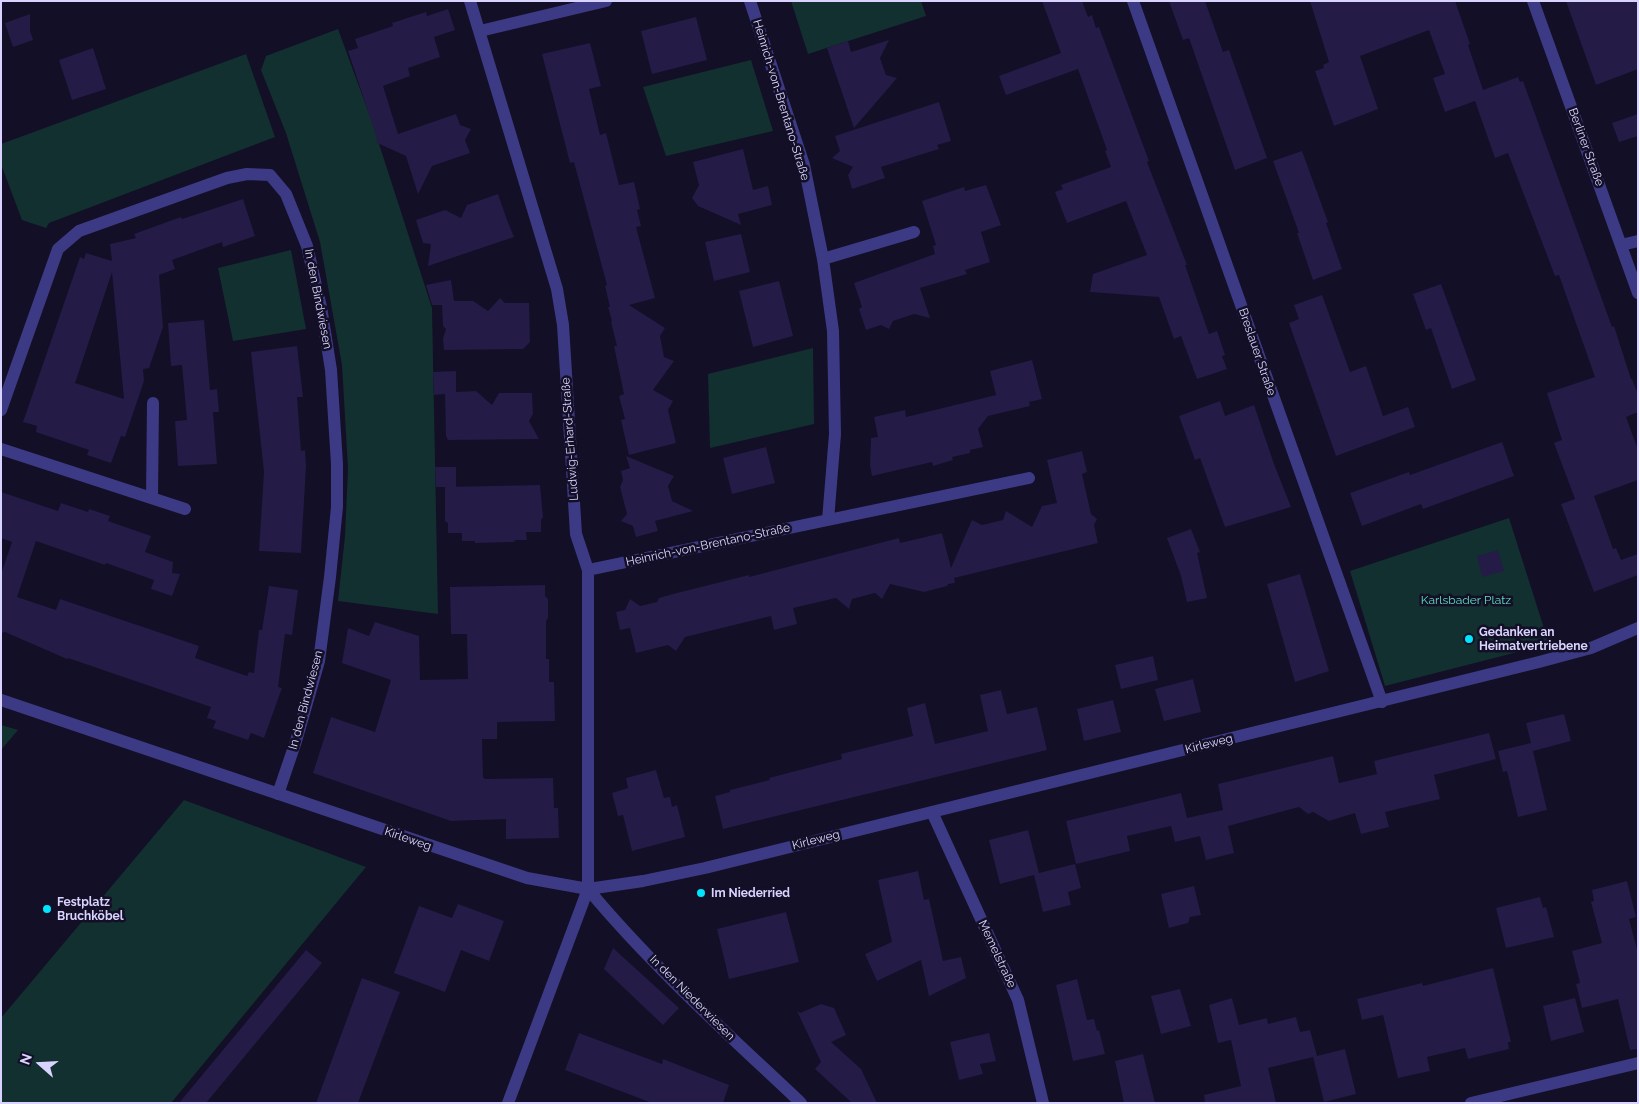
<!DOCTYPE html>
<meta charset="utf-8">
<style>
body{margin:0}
#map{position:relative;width:1639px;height:1104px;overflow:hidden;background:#130f26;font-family:Raleway,sans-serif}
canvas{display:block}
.frame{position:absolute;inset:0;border:2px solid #d9d4ff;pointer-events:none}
.north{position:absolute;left:15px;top:1039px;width:50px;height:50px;-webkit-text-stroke:4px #130f26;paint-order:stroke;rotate:289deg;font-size:14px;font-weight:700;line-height:20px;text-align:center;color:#d9d4ff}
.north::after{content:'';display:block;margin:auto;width:18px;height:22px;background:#d9d4ff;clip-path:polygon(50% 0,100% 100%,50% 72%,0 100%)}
</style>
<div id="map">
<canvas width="1639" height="1104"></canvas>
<div class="frame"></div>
<div class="north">N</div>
</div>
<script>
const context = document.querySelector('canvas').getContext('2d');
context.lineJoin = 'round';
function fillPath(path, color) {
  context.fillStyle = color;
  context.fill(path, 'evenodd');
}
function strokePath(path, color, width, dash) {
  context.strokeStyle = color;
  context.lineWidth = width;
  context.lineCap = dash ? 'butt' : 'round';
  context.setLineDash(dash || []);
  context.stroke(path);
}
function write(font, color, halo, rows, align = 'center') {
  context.font = font + ' Raleway,sans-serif';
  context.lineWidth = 5;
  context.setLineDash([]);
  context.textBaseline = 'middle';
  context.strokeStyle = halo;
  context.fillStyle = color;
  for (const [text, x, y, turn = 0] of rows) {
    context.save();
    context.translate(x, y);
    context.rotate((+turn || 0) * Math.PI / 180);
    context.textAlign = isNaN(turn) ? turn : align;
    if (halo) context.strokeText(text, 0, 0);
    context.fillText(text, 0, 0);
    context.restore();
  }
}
fillPath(new Path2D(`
 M791,1H921L926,16L808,54Z
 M338,29L371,119L432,308L438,614L338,601L345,536L348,469L342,365L320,242L286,133L261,70L266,56Z
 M246,54L275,137L49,223L46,228L22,220L1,164V144Z
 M751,60L773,131L666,156L643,87Z
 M291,250L306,329L233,341L218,268Z
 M813,348L814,424L710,448L708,374Z
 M1509,518L1549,644L1385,686L1350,571Z
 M1,725L18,730L1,750Z
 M184,800L366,867L171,1103H1V1018Z`), '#12302f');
fillPath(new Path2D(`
 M1042,1H1082L1088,17L1092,15L1096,28L1099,27L1149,161L1147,162L1187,265H1185L1209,334L1217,331L1225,355L1222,356L1227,369L1197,379L1181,336L1174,339L1159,297L1090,292L1093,274L1147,255L1126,201L1067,223L1055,192L1063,189L1061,185L1111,167L1105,151L1107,150L1078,69L1006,95L999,76L1061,53Z
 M1169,1H1205L1223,52L1229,50L1267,158L1235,170L1189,38L1183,40Z
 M1310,1H1455L1470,44L1468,45L1483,90L1518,77L1520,82L1523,81L1612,327L1614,326L1631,379H1632L1638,394V412L1626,417L1638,450V480L1594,496L1613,549L1616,548L1621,560L1638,554V575L1594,592L1561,504L1575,499L1554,443L1562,440L1547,393L1595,377L1559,275L1555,276L1508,153L1495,158L1475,101L1445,112L1433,78L1445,74L1429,30L1360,56L1378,109L1334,126L1315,71L1324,68L1323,65L1329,62Z
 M1566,1H1638V69L1596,85Z
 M448,9L455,30L434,37L440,57L408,68L410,76L383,86L398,134L456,114L460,125L471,129L465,140L470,153L432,166L418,194L406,156L375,142L378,141L348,51L358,48L355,39L393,26L392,23L426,12L427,16Z
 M30,14V31L33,40L13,47L5,23Z
 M696,17L707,60L652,74L641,31Z
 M889,40L880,58L886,75L897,78L854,128L827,48L848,41L851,52Z
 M590,43L601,86L589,89L600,135L606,133L619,185L634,182L640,209L637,210L641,226L636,227L655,298L629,305L665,328L660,336L664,357L674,361L653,390L673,401L668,410L676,443L629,455L621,420L625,419L619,396L624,394L614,346H617L611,322L612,321L608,307H610L605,286L607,285L574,162L570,163L542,54Z
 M93,48L106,89L72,100L59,60Z
 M939,102L951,141L937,145L939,149L881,167L885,178L852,189L848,175L853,167L832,158L840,151L835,136Z
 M1638,114V136L1619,142L1612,123Z
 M743,149L753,190L768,186L772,205L738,214L741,225L698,206L692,198L699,185L693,162Z
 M1302,151L1328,222L1326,223L1342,269L1313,280L1297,233H1299L1273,161Z
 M986,185L1001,225L981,232L990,262L965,270L967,274L920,288L930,318L914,314L893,321L889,329L881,325L866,330L859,309L862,307L854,283L935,254L933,246L936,245L922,201L964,187L965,191Z
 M498,194L507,220L514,237L428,266L431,244L423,243L416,220L445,210L461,218L467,205Z
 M243,199L255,236L223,247L222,242L172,260L175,269L159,275L163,327L149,368L143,369L144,381L125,437L121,436L111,463L87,455L89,450L36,432L37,426L23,422L80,257L84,259L86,253L112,261L110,244L136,238L134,234L181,217L182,219ZM112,272L124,399L75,383Z
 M741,234L750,272L714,281L705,242Z
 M451,280L454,301H473L488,311L500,298L505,303H529L530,342L523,349L444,350L443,338L446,329L443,326L442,305H432L426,285Z
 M779,281L793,336L753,347L739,291Z
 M1441,284L1476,380L1452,389L1431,328L1426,330L1413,294Z
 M1322,295L1350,372L1366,366L1383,416L1408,407L1415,427L1336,456L1289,323L1299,319L1294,305Z
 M204,320L210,390L217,389L219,412H213L217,464L178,466L175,421L187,420L182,365L171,366L168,323Z
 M297,346L303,397H297L301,451L305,450L306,466L301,553L259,551L264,472L251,352Z
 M1032,360L1042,399L1029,402L1030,406L988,416L978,429L983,447L970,450V453L952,457L953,460L933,466L932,462L872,476L870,465L871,438L878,437L874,417L905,410L906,417L996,395L990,371Z
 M456,371V392L476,391L492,405L499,393H532L533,414L529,421L539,439L448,440L446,436L445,394L434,395L433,372Z
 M1220,401L1225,416L1254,405L1274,464L1291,507L1225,527L1200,458L1195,460L1179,416Z
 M1502,442L1514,476L1423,509L1421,504L1362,526L1350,493L1409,472L1410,475Z
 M766,447L775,483L732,494L723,458Z
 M1082,451L1087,472L1082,474L1091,514L1097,519L1094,525L1098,543L954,578L955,583L948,584L947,586L924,592L890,584L882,599L875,593L852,599L849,609L836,598L793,608L797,624L774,630L771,616L685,637L676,651L668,645L636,653L630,628L620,630L616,612L625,610L630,599L640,606L657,602L659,598L673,594L749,575V577L899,538L900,543L942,533L951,568L972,520L982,525L1003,520L1006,511L1032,527L1042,506L1057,503L1047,460Z
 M626,456L674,476L668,486L672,501L693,511L655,521L658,531L636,537L633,526L621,521L627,514L620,487L623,480L621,471L630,468Z
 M435,467H456V487H436Z
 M540,485L543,517L541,520V532H526L527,540H515L514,542L475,543V541H462V533H448V523L445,521V487Z
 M1,492L58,511L61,503L88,512L89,509L110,516L108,521L151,536L145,552L173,562L172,573L180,574L172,596L151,589L154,580L106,563L105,565L36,541L17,597L56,610L60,599L155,631L199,646L195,658L247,676L249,672L254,673L259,630H262L269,586L298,590L292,635L285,634L278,687L282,688L264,738L251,733L248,740L213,728L216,721L207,718L211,707L68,658L67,659L5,632L1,633V574L12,542L1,538Z
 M1191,529L1200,552L1197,553L1207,598L1187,602L1181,576L1167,538Z
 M1498,550L1504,571L1482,577L1477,556Z
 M1300,574L1329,671L1295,682L1267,584Z
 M545,585V596L548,599V618L546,621V659H549V682H554L555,721L497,722V739H482L483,777L485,779L553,778L554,808H558L559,838L506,839V819L451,821L313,773L331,717L375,732L391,680L342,663L348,628L369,636L375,622L419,636L420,680L468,679L467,634H451L450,587Z
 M1153,656L1158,680L1121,689L1115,665Z
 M1193,679L1201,712L1164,721L1155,689Z
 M1001,690L1007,714L1037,707L1047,750L723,829L715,796L730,792V790L770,780L769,778L842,759L841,754L913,736L907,708L925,703L935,744L988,731L980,695Z
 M1113,700L1121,732L1084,741L1077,709Z
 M1564,714L1571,741L1533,751L1547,810L1518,817L1507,771L1503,772L1498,751L1531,743L1526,723Z
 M1489,733L1496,759L1434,775L1440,799L1385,812L1389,827L1361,834L1355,813L1329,821L1313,812L1308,814L1299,807L1228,826L1234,853L1206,860L1200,836L1175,842L1171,826L1127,836L1130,851L1076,864L1066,821L1181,793L1187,818L1223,810L1218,784L1333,756L1339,783L1377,774L1374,761Z
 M656,770L664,798L670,797L672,807L677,805L685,837L632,851L623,815L618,816L612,793L628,788L626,778Z
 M1028,830L1039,873L1075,864L1081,888L1068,892L1071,905L1043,912L1034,875L1000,884L989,840Z
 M918,871L924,900L929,899L943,961L961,957L966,978L929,996L921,960L877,981L865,954L892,942L878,880Z
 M1627,881L1636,917L1629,919L1638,953V1049L1630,1050L1618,999L1582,1008L1576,984L1580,983L1572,951L1602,943L1591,902L1594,901L1592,890Z
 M1194,886L1201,915L1190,917L1188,923L1169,928L1161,894Z
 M1540,897L1543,908L1546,907L1554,937L1506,948L1496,908Z
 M458,904L504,921L489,961L461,950L445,992L394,973L419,906L452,918Z
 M786,912L799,962L729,979L717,929Z
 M613,948L679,1008L663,1025L604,969Z
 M306,950L322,963L206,1103H179Z
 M1493,968L1511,1042H1508L1509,1049L1468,1059L1465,1048L1427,1057L1430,1071L1398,1078L1383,1015L1362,1020L1357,999L1422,983L1423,986Z
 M362,978L400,992L393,1010L358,1103H316Z
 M1077,979L1087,1020L1094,1019L1097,1031L1099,1030L1105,1054L1073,1061L1056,985Z
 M1180,989L1191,1026L1161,1034L1151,996Z
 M1232,998L1239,1025L1267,1018L1268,1024L1296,1017L1300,1032L1310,1030L1317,1056L1345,1049L1356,1094L1324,1102L1313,1057L1268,1068L1276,1103H1205L1204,1095L1241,1086L1231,1040L1218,1043L1209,1005Z
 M1575,998L1584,1032L1551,1041L1543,1006Z
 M821,1004L834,1008L846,1035L831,1042L861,1069L877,1103H852L815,1069L821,1062L797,1011L800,1013Z
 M579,1033L662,1064L663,1059L729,1085L723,1103H652L565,1070Z
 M989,1033L996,1061L980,1064L983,1074L959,1080L950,1042Z
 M1143,1054L1155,1103H1124L1115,1061Z`), '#241b47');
strokePath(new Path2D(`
 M470,1L557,289L563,325L576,534L588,570V889L508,1103
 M1133,1L1382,702
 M1533,1L1638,293
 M480,31L606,1
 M1621,245L1638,241
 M823,259L914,232
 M1,410L58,249L79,231L227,178L247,174L270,175L286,194L307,246L321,307L331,370L337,464V507L330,577L319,661L296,741L278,794
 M1,449L185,509
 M152,498L153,403
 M828,520L1029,478
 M588,570L828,520L835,434L833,331L823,259L804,165L750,1
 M1,700L527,878L588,889L643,881L705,868L1539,662L1591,648L1638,628
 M932,812L1018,1000L1043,1103
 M588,889C652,966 728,1034 801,1103
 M1471,1103L1638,1063`), '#3d3a85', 12);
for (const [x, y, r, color] of [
 [1469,639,5,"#00e5ff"],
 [701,893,5,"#00e5ff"],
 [47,909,5,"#00e5ff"]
]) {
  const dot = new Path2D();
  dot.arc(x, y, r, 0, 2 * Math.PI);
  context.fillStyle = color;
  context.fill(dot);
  strokePath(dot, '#130f26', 2);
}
write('12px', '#d9d4ff', '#130f26', [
 ["Heinrich-von-Brentano-Straße",781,100,73],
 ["Berliner Straße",1586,147,70],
 ["In den Bindwiesen",318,299,79],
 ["Breslauer Straße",1257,352,71],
 ["Ludwig-Erhard-Straße",570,439,-94],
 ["Heinrich-von-Brentano-Straße",708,545,-12],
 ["In den Bindwiesen",306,700,-75],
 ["Kirleweg",1209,744,-14],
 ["Kirleweg",408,839,19],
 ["Kirleweg",816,840,-14],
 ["Memelstraße",997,954,65],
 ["In den Niederwiesen",692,998,45]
]);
write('12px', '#5fe0c0', '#130f26', [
 ["Karlsbader Platz",1466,600]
]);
write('bold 12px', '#d9d4ff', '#130f26', [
 ["Gedanken an",1479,632],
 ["Heimatvertriebene",1479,646],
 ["Im Niederried",711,893],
 ["Festplatz",57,902],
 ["Bruchköbel",57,916]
], 'left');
</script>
